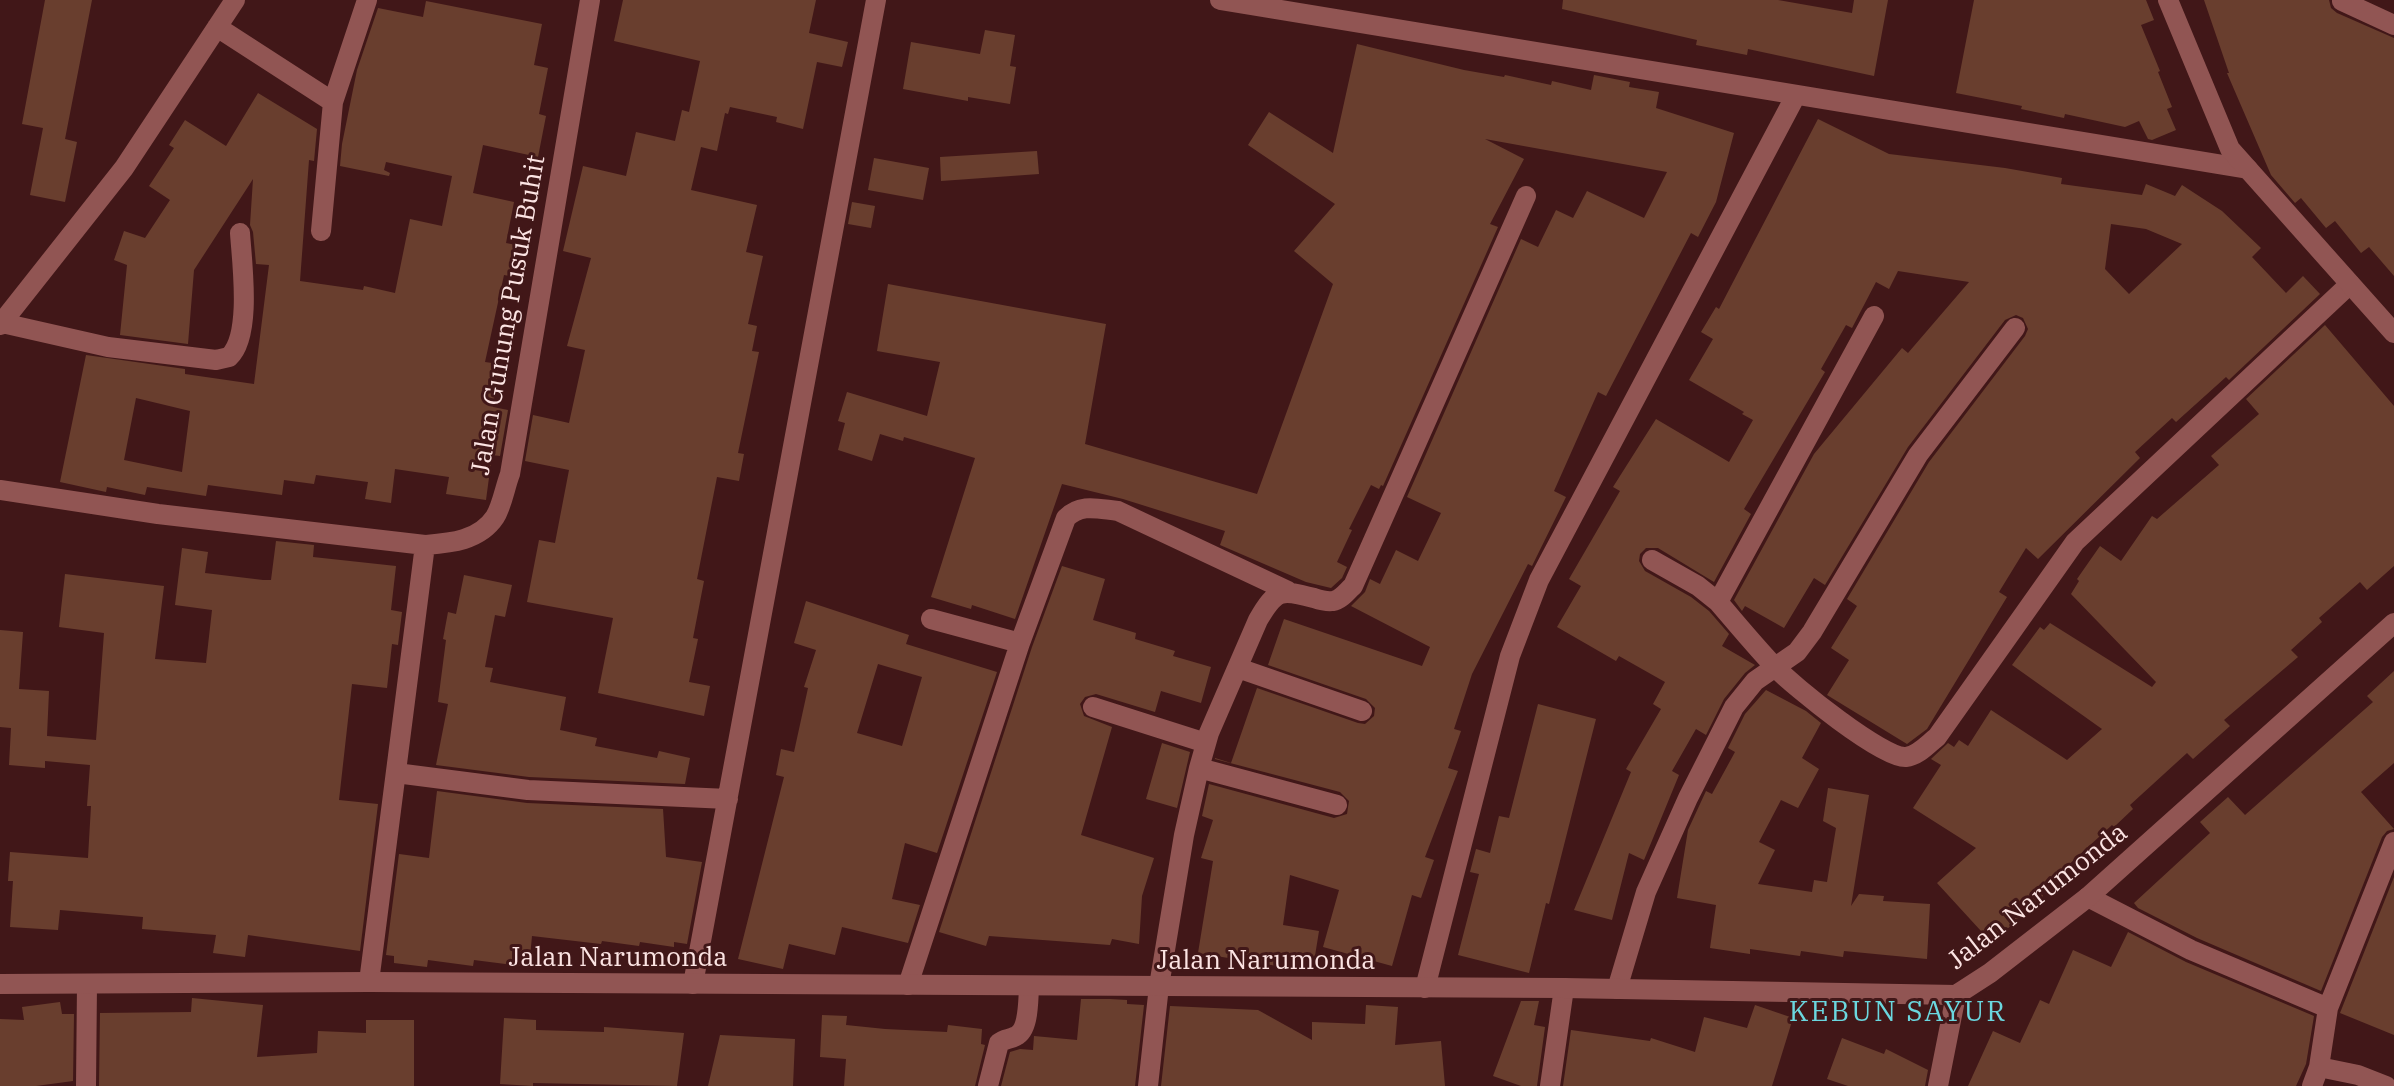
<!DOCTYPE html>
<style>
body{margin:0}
canvas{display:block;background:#411718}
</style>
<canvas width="2394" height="1086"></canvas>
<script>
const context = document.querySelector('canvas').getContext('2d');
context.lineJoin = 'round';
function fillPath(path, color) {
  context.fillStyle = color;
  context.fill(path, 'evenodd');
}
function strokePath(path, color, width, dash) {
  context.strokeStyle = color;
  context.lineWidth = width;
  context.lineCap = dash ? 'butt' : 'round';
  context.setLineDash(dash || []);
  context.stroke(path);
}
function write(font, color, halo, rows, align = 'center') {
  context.font = font + ' "IBM Plex Serif",serif';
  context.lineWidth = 6;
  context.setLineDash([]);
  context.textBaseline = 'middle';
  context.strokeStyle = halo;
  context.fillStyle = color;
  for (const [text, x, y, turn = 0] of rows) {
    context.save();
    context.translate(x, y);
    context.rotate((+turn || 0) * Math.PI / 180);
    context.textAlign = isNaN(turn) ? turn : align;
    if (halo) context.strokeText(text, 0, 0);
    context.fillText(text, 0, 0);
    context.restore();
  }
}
fillPath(new Path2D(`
 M45,0H92L65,139L77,142L65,202L30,195L43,128L22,124Z
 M623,0H816L809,33L848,42L842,67L817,62L803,129L776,122L777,117L730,107L728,114L725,113L717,151L701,147L691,190L757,205L746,252L763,256L748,324L757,326L752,351L759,352L738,453L744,454L739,481L717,477L697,579L704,581L693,638L698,639L689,682L710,686L704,716L598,693L613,618L527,602L539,540L555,543L569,470L525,461L533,415L569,423L585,350L567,346L591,258L563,251L583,166L626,176L636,132L675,141L682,110L689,112L700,61L614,41Z
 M1563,0H1778L1852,13L1854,0H1888L1874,76L1748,49L1747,55L1696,45L1697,40L1562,9Z
 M1974,0H2146L2154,20L2141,25L2160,71L2158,72L2172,107L2167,109L2176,130L2152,140L2148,139L2139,121L2125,127L2065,114L2064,118L2021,109L2022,106L1956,93Z
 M2204,0H2329L2331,8L2337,13L2394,38V276L2369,247L2361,253L2335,221L2326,228L2301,198L2295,203L2271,175L2227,73H2229Z
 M426,1L542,24L534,65L548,68L539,114L546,116L538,157L483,145L473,193L514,202L506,243L521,246L515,277L504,275L485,362L499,364L493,407L508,410L500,456L492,455L486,500L446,494L449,477L395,469L391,503L365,499L368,482L316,475L314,484L284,480L282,495L208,485L206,496L147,487L145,495L107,487L106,492L60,482L86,355L185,369V374L254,384L269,265L256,264L253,232L250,225L253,179L194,270L188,344L120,335L127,265L114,260L124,231L145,238L170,200L149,186L174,148L169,145L185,120L226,146L258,93L317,129L314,161L309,160L300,281L363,290L364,286L395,293L410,219L442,226L452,176L386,162L384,170L390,173L389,176L340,166L342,144L357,70L378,8L423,17ZM136,398L190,411L182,472L124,460Z
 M985,30L1015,35L1010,66L1016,67L1010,104L968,97V101L903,89L911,42L980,54Z
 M1357,44L1464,70L1504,77L1505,75L1551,85L1552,81L1591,90L1594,75L1630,82L1629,87L1659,92L1656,108L1734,133L1716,202L1698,237L1691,233L1606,396L1598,392L1554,491L1566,497L1532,566L1528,564L1472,674L1454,729L1461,731L1448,768L1458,771L1425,857L1434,860L1421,898L1412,895L1392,966L1323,947L1339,890L1290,875L1283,925L1319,931L1314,962L1278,956L1277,966L1198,953L1213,861L1201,858L1213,820L1202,816L1209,784L1334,818L1347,814L1349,801L1340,792L1215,759V758L1231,763L1257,688L1358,723L1365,724L1374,716L1375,708L1366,699L1268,665L1284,619L1422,666L1430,647L1351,606L1365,592L1370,579L1380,584L1396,550L1418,561L1441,513L1407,497L1521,239L1538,247L1556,210L1573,218L1587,191L1644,218L1667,172L1485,139L1524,159L1490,224L1498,227L1383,486L1381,485L1379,489L1371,485L1349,529L1352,530L1337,562L1347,567L1342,578L1331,588L1306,582L1220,545L1225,531L1123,499L1062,484L1015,619L972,605L971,609L931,597L975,458L904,437L903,441L880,434L872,461L838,450L845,423L838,421L847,392L927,416L940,362L877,351L888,284L1106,324L1085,444L1257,494L1333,284L1294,251L1335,204L1248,145L1269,112L1333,153Z
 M1818,119L1889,154L2005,168L2062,178L2061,184L2142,195L2146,184L2175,196L2182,185L2222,211L2261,248L2252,257L2286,293L2303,276L2320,294L2229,380L2226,377L2176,422L2172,418L2135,452L2140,458L2038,559L2026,548L1999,592L2007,597L1927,729L1907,744L1827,695L1849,660L1831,648L1857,606L1847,599L1929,462L2025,336L2028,329L2023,318L2016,315L2005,320L1908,447L1825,585L1814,578L1784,628L1745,606L1742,611L1734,600L1814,454L1902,348L1908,353L1969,282L1898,271L1889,289L1876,282L1852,328L1846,325L1821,369L1825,372L1744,509L1751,514L1714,582L1658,548H1646L1640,554L1639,561L1645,571L1691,597L1709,611L1729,634L1722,646L1755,665L1745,673L1724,699L1706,735L1696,729L1672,771L1679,775L1644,860L1629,853L1612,920L1574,910L1631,772L1626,769L1661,709L1653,704L1665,682L1619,656L1616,661L1557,627L1581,586L1569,579L1620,491L1613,487L1656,419L1729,462L1753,420L1742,414L1744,412L1689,380L1713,339L1701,332L1716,307L1719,309ZM2111,224L2146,229L2182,244L2129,294L2105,269Z
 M1037,151L1039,174L941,181L940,157Z
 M874,158L929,168L923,200L868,190Z
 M852,202L875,206L871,228L848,224Z
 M2325,325L2394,406V566L2367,590L2360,582L2319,618L2322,622L2291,650L2298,657L2224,720L2230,726L2193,759L2187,753L2130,805L2133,809L2114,827L2112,825L2040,891L2043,896L1992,943L1937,883L1976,848L1913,808L1941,765L1931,759L1948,743L1954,747L1959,740L1968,746L1991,710L2067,760L2102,729L2012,665L2040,627L2044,630L2050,623L2152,687L2156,682L2071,594L2079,581L2077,579L2100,546L2121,561L2152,516L2157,519L2219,465L2211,456L2259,414L2246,399Z
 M276,541L314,545L313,557L396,566L391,610L402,612L398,645L392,644L387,688L352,684L339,800L378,804L360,951L248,935L245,957L213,953L216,935L142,929L143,917L60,910L58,930L10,927L13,881H8L10,852L88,858L91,806H87L90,765L45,761V768L9,765L11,728L0,727V630L23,632L19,689L49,691L47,736L96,740L104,633L59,627L65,574L164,586L155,659L206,663L212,610L175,605L182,548L208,552L205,573L263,580H271Z
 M1062,566L1105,579L1093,620L1136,633L1135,639L1175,651L1173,656L1211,667L1201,703L1161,691L1155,712L1096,694L1085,697L1080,704L1084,716L1112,727L1081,835L1154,858L1142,896L1139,944L1112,939L1110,945L989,936L986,946L939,932L1032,647Z
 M464,575L512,585L505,617L495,615L485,667L493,668L490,682L566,697L560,730L597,738L595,746L657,758L659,751L690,758L685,784L529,777L436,765L448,704L438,702L446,640L443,639L448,612L456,614Z
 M806,601L909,635L906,644L997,672L937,853L905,843L892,899L920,905L908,943L842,927L835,955L789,944L783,969L738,959L784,777L776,775L781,749L794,752L808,688L804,687L816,650L794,643ZM878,664L922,677L902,746L857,733Z
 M2394,671V763L2361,792L2394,829L2387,831L2382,837L2321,991L2197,938L2138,908L2134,903L2210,833L2200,822L2228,797L2245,815L2373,702L2367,696Z
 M1766,690L1806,711L1821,723L1802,758L1819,769L1798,808L1781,800L1759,842L1775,850L1758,884L1812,892L1814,880L1827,882L1836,828L1823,821L1828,788L1869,795L1851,906L1859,894L1884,896L1883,901L1930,904L1927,959L1844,951L1843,957L1801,951L1800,956L1750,949V954L1710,948L1716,905L1677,898L1688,830L1706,791L1712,794L1735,752L1728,748L1745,714Z
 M1538,704L1596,719L1549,904L1546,903L1529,973L1458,955L1479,874L1470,872L1476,849L1490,853L1499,816L1509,818Z
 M1162,743L1190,752L1177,808L1146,799Z
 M437,791L527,803L663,809L666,857L702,862L687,944L674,942V947L640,942L639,946L602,941L601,944L532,936L529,967L474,960L473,966L428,960L427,967L394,963V956L386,955L399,854L429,858Z
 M2394,877V1035L2340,1013Z
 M2128,932L2186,962L2314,1016L2306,1064L2296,1086H1968L1993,1031L2020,1043L2040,1000L2049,1004L2073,950L2111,967Z
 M192,998L263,1005L257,1057L317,1053L318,1031L366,1033V1020H414V1086H99L100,1013L191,1012Z
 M1081,999H1110L1127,1000V1004L1144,1005L1135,1086H1001L1010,1052L1020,1049L1033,1050L1034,1036L1077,1040Z
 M1521,1001H1539L1534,1025L1545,1027L1537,1086H1521L1493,1076Z
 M60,1002L62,1014H74L73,1081L36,1086H0V1019L24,1020L22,1007Z
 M1366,1005L1398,1007L1395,1045L1441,1041L1445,1086H1161L1170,1006L1258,1010L1312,1040V1022L1365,1024Z
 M1755,1005L1793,1018L1772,1086H1563L1571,1030L1650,1041L1651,1038L1695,1052L1704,1017L1747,1028Z
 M822,1015L847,1016L846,1025L885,1029L947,1032L948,1025L982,1029L981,1044L985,1045L975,1086H844L846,1059L820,1057Z
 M504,1018L536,1020V1030L604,1032V1027L684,1033L677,1086L533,1083V1086L500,1084Z
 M720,1035L795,1039L793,1086H708Z
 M1842,1038L1884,1054L1886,1049L1928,1070L1925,1086H1848L1827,1079Z`), '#693e2e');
strokePath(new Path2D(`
 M1220,0L2248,169
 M2342,1L2394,25
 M217,27L333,102L321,231
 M333,102L367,0
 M1874,316L1718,602C1737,624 1755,646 1775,667C1793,686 1883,759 1906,757C1918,756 1928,744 1937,737L2075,542L2350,284
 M2,323L108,347L216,360L229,357C252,336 242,263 240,233
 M0,325L124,168L235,0
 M0,490L158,514L425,545C450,543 479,541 495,517C502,506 505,487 510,474L590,0
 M1652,560L1698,586L1718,602
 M1020,643L1066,518C1081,503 1098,509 1118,511L1288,591
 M1238,668L1362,711
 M1093,707L1206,743
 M1199,768L1337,805
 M396,773L528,790L728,799
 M2088,897L2191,950L2328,1008
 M369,982L425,545
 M693,984L876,0
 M908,985L1020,643L931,619
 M1425,988L1510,656L1539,580L1796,95
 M1617,989L1646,892L1688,798L1734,707L1755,681L1797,652L1812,632L1918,455L2015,328
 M2319,1067L2328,1008L2394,842
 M86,1086L87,984
 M988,1086L999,1043C1005,1038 1009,1040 1016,1036C1029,1030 1028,1001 1029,988
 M1148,1086L1159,986L1184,835L1199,768L1209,733L1258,620C1276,589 1281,589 1314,598C1320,600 1327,602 1333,601C1341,600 1347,591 1353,586L1526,196
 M1550,1086L1564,988
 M1938,1086L1956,995
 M2312,1086L2319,1067L2358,1075L2386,1086`), '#915553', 20);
strokePath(new Path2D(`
 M2168,0L2230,149L2394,333
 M0,984L369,982L1564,988L1956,995L1990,973L2088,897L2394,623`), '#915553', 20);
write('26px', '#fce4e3', '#411718', [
 ["Jalan Gunung Pusuk Buhit",509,315,-80],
 ["Jalan Narumonda",2038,897,-38],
 ["Jalan Narumonda",618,958],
 ["Jalan Narumonda",1266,961]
]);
context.letterSpacing = '2px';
write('28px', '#6bd7df', '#411718', [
 ["KEBUN SAYUR",1898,1013]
]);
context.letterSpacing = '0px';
</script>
